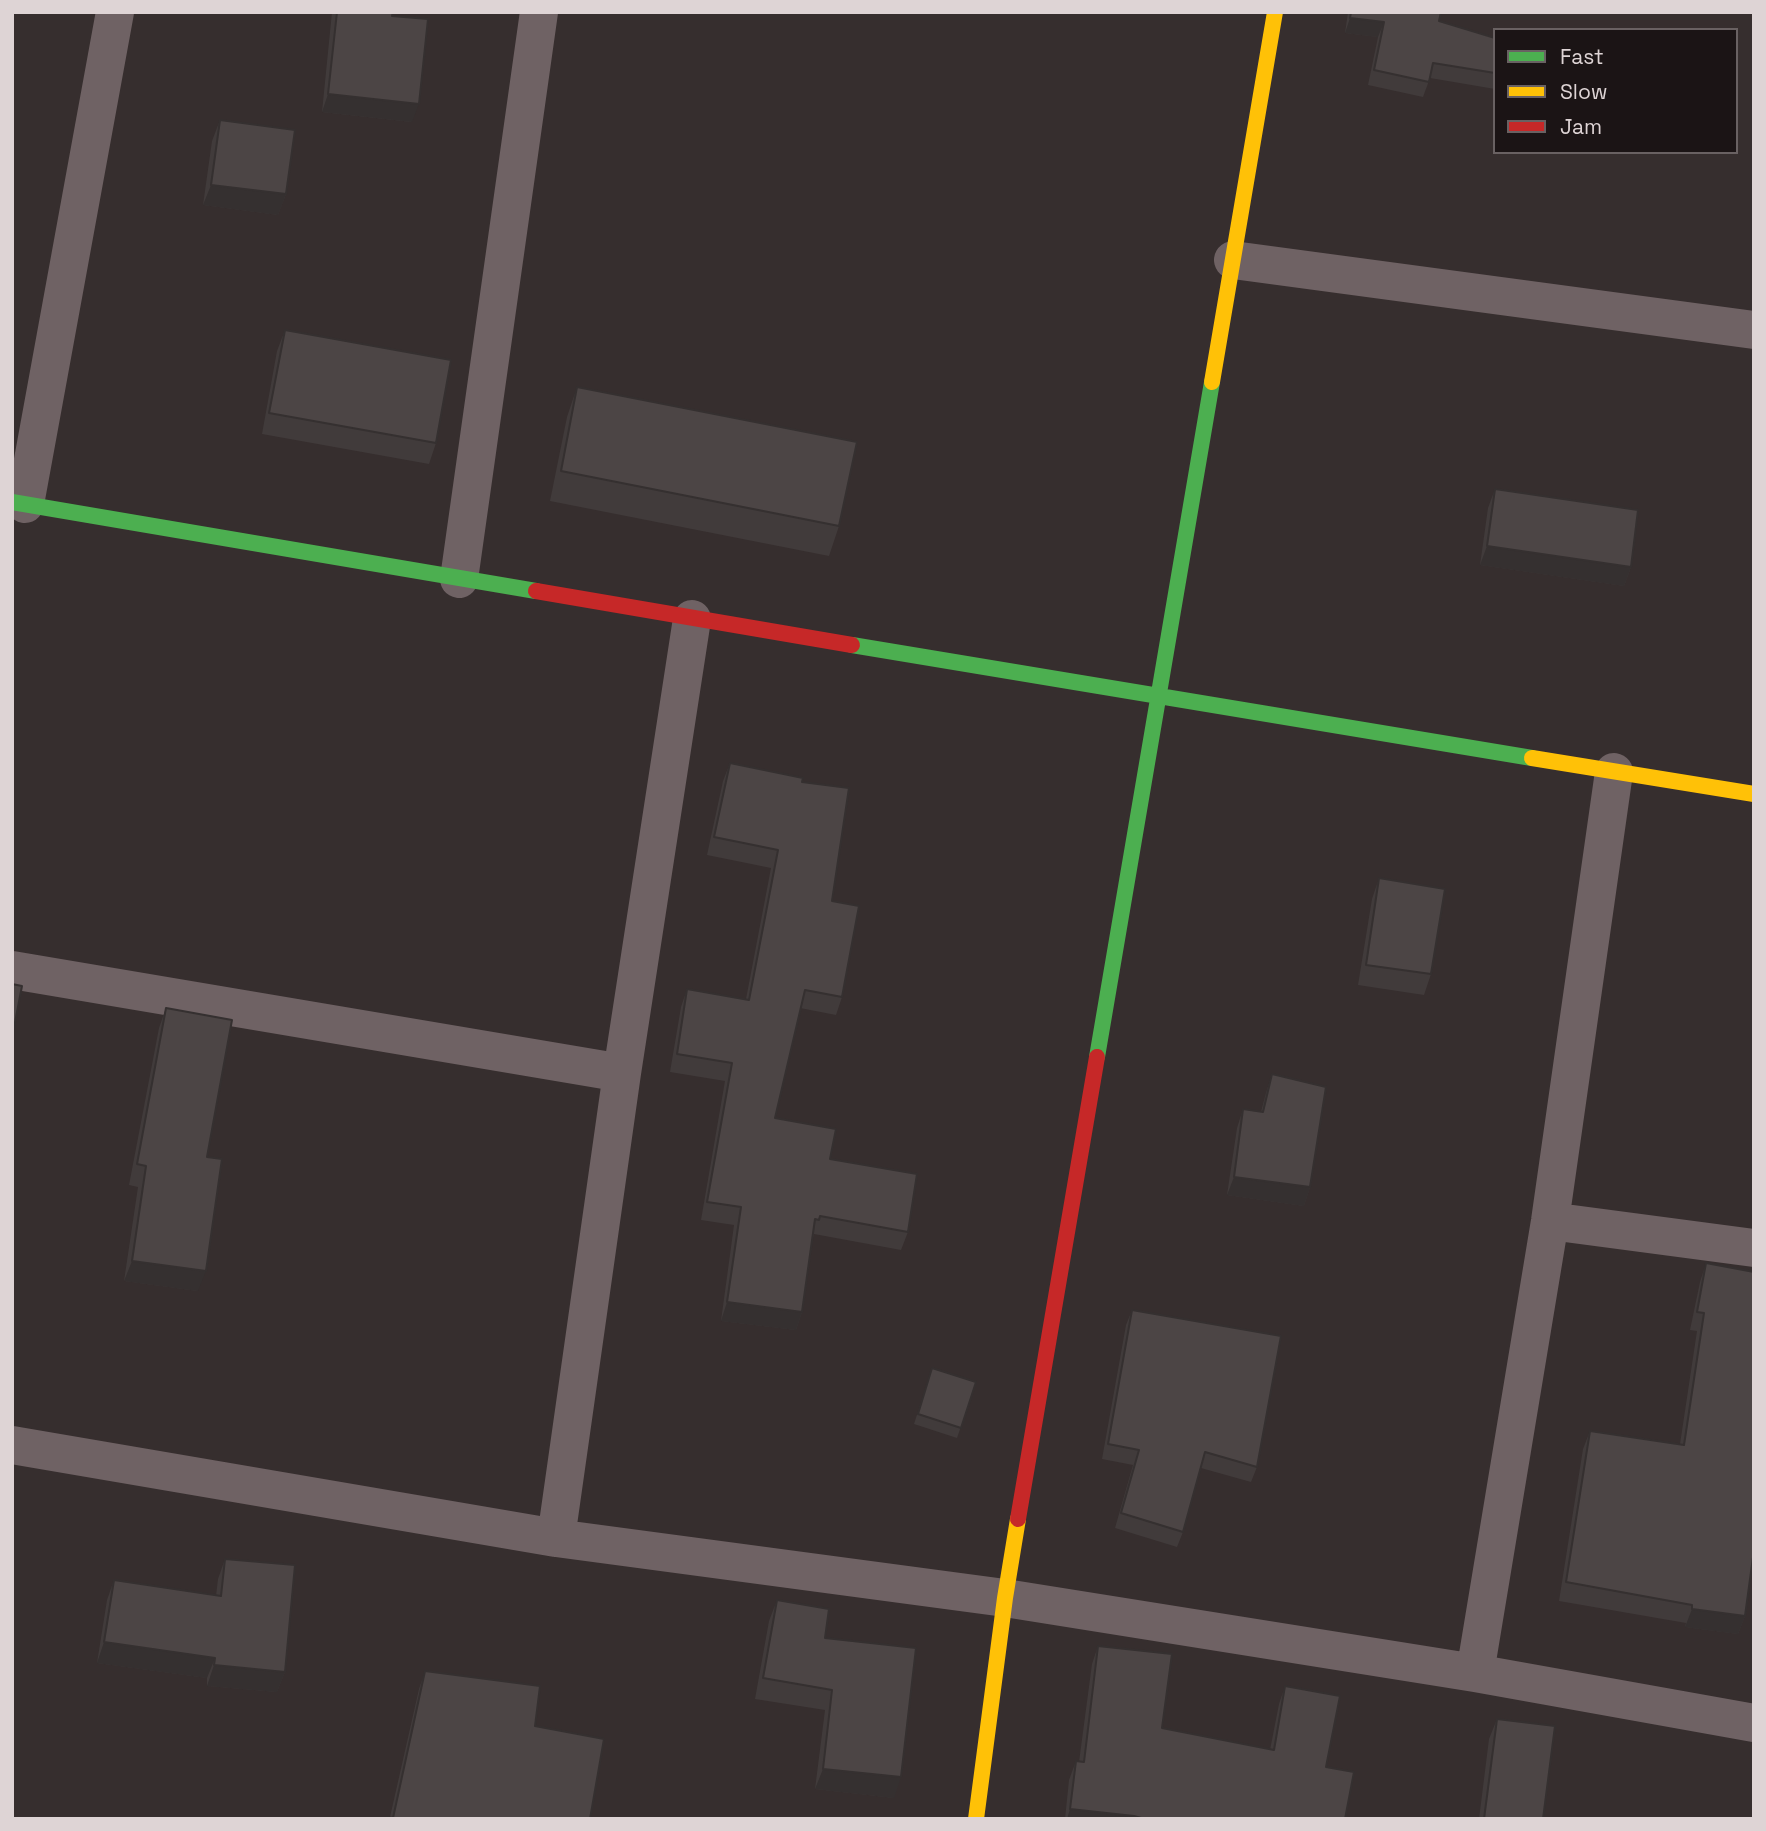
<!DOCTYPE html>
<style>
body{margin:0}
#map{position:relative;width:1766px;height:1831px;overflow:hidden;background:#362e2e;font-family:"Space Grotesk",sans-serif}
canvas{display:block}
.frame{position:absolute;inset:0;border:14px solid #ded4d5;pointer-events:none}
.legend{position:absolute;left:1493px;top:28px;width:245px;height:126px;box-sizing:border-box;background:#1b1415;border:2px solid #696162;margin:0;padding:9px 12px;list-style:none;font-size:21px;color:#ded4d5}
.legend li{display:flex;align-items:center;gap:14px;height:35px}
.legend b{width:35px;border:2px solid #696162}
</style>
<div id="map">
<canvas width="1766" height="1831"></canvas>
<div class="frame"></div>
<ul class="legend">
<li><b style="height:9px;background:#4caf50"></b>Fast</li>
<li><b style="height:9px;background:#ffc107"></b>Slow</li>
<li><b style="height:9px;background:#c62828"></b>Jam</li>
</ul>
</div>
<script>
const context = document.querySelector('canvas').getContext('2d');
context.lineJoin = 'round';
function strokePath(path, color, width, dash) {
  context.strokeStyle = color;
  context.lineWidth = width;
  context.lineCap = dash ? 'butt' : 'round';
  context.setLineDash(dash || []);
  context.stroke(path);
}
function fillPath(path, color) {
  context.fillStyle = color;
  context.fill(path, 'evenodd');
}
strokePath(new Path2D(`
 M1233,260L1754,330
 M25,504L115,12
 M459,579L539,12
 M12,970L622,1073
 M1550,1221L1754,1248
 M12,1445L556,1538L1005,1598L1475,1673L1754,1723
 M556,1538L622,1073L692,619
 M1475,1673L1550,1221L1614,772`), '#6f6264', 38);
strokePath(new Path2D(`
 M12,502L536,591
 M852,645L1532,758
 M1097,1057L1212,382`), '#4caf50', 16);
strokePath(new Path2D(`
 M1212,382L1275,12
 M1532,758L1754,794
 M976,1819L1005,1598L1018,1519`), '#ffc107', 16);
strokePath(new Path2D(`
 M536,591L852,645
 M1018,1519L1097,1057`), '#c62828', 16);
fillPath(new Path2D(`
 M332,12H393L392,16L412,122L322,112Z
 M1348,12H1441L1439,21L1495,38V89L1430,78L1423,97L1368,85L1378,37L1345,33Z
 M220,120L286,194L278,215L203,205L212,141Z
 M285,330L436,443L429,464L262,434L277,351Z
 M577,387L839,526L829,556L550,501L567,417Z
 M1495,489L1631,567L1624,586L1480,565L1488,508Z
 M730,763L802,782L832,901L842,997L836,1015L800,1008L775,1118L830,1159L908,1232L901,1250L814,1234L813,1238L802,1312L796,1330L721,1321L734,1225L701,1220L725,1081L670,1072L681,1007L687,989L746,999L771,868L707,855L723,781Z
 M1379,878L1431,974L1424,995L1358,985L1372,899Z
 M166,1008L207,1157L198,1291L124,1281L138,1187L129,1185L159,1028Z
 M1272,1074L1310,1187L1304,1206L1227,1195L1237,1128L1243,1109L1261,1112L1266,1093Z
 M1706,1263L1745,1616L1738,1634L1685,1627L1686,1623L1559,1601L1583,1449L1590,1431L1680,1444L1697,1331L1690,1330L1700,1282Z
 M1132,1310L1257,1467L1251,1482L1201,1468L1183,1532L1177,1547L1115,1528L1133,1465L1102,1459L1126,1325Z
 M932,1368L976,1382L957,1438L914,1424Z
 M225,1559L285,1672L277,1692L207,1686V1678L97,1663L107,1600L114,1580L216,1596L218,1579Z
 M777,1600L825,1638L894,1798L815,1789L825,1710L755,1699L769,1621Z
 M1098,1646L1162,1728L1270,1750L1279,1704L1285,1686L1326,1767L1345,1819H1065L1069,1780L1076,1761L1079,1762L1092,1664Z
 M425,1671L535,1726L590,1819L390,1817L419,1689Z
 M1497,1719L1543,1819H1479L1489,1739Z`), '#413b3b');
fillPath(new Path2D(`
 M1350,18L1384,22L1378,37L1345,33Z
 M328,94L419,104L412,122L322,112Z
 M211,185L286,194L278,215L203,205Z
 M1487,546L1631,567L1624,586L1480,565Z
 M1234,1177L1310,1187L1304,1206L1227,1195Z
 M132,1261L206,1271L198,1291L124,1281Z
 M727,1302L802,1312L796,1330L721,1321Z
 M1692,1609L1745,1616L1738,1634L1685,1627Z
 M104,1642L215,1658L207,1678L97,1663Z
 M214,1665L285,1672L277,1692L207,1686Z
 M823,1769L901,1777L894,1798L815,1789Z
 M1070,1809L1134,1816V1819H1067Z`), '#353030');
const building = new Path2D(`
 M337,12H393L392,16L428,19L419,104L328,94Z
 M1351,12H1441L1439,21L1495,38V73L1433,63L1429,82L1374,70L1384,22L1350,18Z
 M220,120L295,130L286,194L211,185Z
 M285,330L451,360L436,443L269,413Z
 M577,387L857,442L839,526L561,471Z
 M1495,489L1638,510L1631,567L1487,546Z
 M730,763L803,778L802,782L849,788L832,901L859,906L842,997L805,990L775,1118L836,1129L830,1159L917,1174L908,1232L820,1216L819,1220L815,1219L802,1312L727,1302L741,1207L707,1202L732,1063L677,1054L687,989L749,1000L778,850L714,837Z
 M1379,878L1445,889L1431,974L1366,965Z
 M12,984L22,986L12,1038Z
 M166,1008L232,1020L207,1157L222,1159L206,1271L132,1261L146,1166L137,1164Z
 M1272,1074L1326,1087L1310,1187L1234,1177L1243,1109L1263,1112Z
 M1706,1263L1754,1272V1550L1745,1616L1692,1609V1605L1566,1582L1590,1431L1684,1445L1704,1313L1697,1312Z
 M1132,1310L1281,1336L1257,1467L1205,1452L1183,1532L1121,1513L1139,1450L1108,1444Z
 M932,1368L976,1382L961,1428L918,1414Z
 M225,1559L295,1565L285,1672L214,1665L215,1658L104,1642L114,1580L221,1596Z
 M777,1600L829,1609L825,1638L916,1648L901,1777L823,1769L832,1690L763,1678Z
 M1098,1646L1172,1654L1162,1728L1274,1750L1285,1686L1340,1696L1326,1767L1354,1772L1345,1819H1145L1134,1816L1070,1809L1076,1761L1084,1762Z
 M425,1671L540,1686L535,1726L604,1739L590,1819H387V1817L393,1818Z
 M1497,1719L1555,1726L1543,1819H1484Z`);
fillPath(building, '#4c4545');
strokePath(building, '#353030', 2);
</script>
